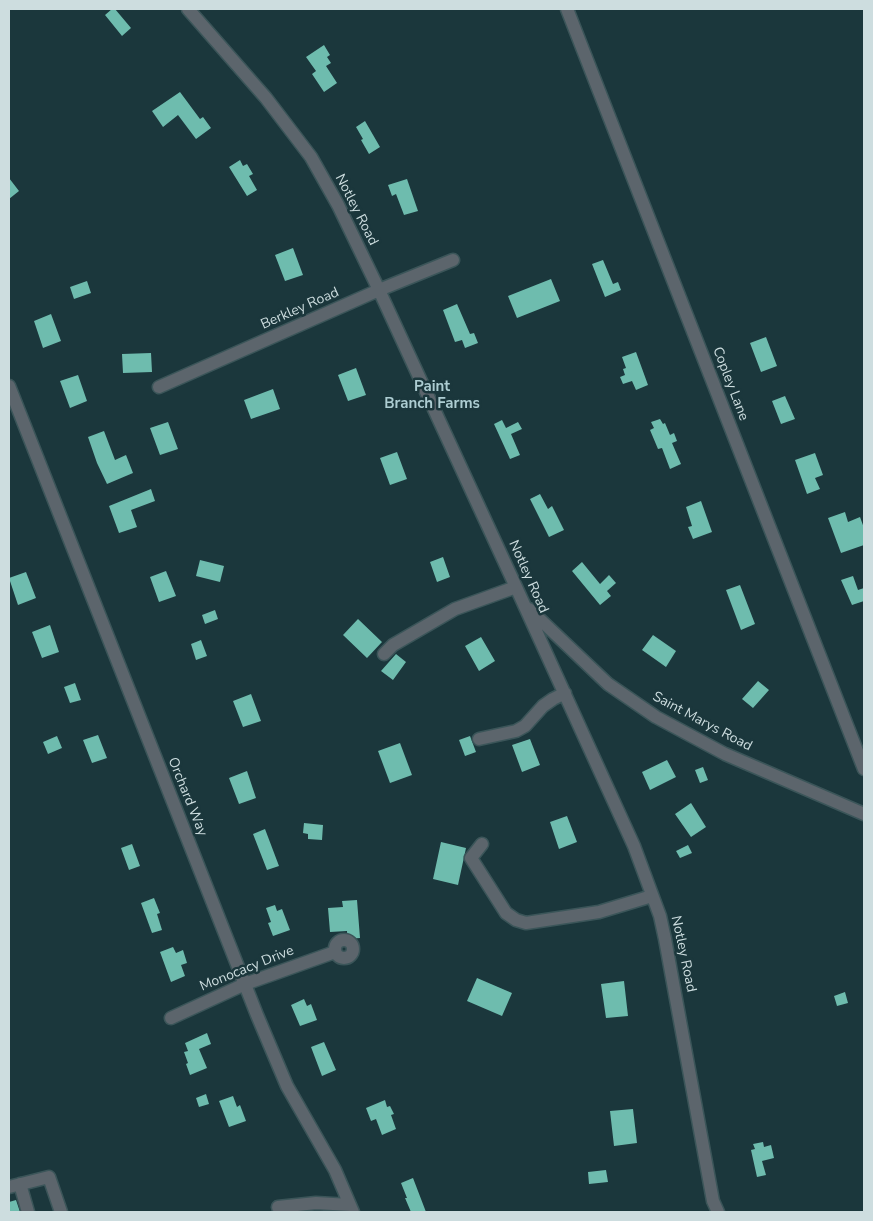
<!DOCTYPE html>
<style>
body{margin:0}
#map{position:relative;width:873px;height:1221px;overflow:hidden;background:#1b373c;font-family:"Nunito Sans",sans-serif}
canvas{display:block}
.frame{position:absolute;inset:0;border:10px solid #cddddf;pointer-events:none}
</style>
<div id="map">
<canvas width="873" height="1221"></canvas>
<div class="frame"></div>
</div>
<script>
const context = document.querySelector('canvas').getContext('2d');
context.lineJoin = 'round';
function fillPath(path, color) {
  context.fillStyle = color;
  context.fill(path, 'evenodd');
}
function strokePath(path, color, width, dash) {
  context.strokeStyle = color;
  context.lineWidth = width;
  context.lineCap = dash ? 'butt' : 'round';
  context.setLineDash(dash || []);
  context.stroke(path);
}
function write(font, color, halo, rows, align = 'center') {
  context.font = font + ' "Nunito Sans",sans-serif';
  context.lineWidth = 5;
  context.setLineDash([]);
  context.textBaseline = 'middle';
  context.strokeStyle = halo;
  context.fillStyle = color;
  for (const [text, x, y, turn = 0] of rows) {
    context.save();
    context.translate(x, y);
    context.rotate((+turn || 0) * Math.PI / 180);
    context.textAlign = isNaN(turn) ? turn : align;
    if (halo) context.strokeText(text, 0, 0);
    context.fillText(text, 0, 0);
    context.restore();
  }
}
fillPath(new Path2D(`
 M112,9H115L131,28L122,36L105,15Z
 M324,45L330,55L327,57L331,63L326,66L337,83L324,92L312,74L316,71L306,57Z
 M180,92L200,119L203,117L211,128L196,139L178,115L163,127L152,111Z
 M365,121L380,147L369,154L361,140L363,139L356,127Z
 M240,160L243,166L247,164L253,174L249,176L257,190L247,196L229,167Z
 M9,178L19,191L9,199Z
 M407,179L418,211L404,215L396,194L392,196L388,185Z
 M293,248L303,275L285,281L275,255Z
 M603,260L613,284L618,282L621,290L605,297L592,264Z
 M551,279L560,301L517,318L508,296Z
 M87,281L91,293L74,299L70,287Z
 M457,304L470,334L474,333L478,343L465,348L462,340L455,342L443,310Z
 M51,314L61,341L43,348L34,321Z
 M766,337L777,366L761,372L750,343Z
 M636,352L648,385L636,390L632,381L623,384L620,377L625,375L623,369L626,368L622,357Z
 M151,353L152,372L123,373L122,354Z
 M356,368L366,395L348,401L338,375Z
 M78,375L87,401L70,408L60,381Z
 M273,389L280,409L251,419L244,400Z
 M785,396L795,419L781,424L772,401Z
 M660,419L663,424L665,423L670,435L674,433L677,441L672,443L681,464L670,469L662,448L658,449L650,430L654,428L651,422Z
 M502,420L506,428L518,422L522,429L511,434L520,455L510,459L494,424Z
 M168,422L178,449L160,455L150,428Z
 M104,431L115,460L126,455L133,473L107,484L97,463L88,437Z
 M397,452L407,479L390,485L380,458Z
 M815,453L823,475L815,478L820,489L807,494L795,460Z
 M151,489L155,501L131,510L137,527L119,533L109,506Z
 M540,494L548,509L552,506L564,530L549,537L530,499Z
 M701,501L712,532L693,539L688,527L692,526L686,507Z
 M845,512L848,522L860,517L864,528V545L841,553L828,518Z
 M443,557L450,577L437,582L430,562Z
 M200,560L224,566L220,582L196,576Z
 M582,562L600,584L609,575L616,583L607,591L611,596L600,605L572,571Z
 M166,571L176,596L159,602L150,577Z
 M26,572L36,598L18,605L9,578Z
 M853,576L858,590L864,588V601L852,605L841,580Z
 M740,585L755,624L741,630L726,590Z
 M215,610L218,619L205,624L202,615Z
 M358,619L382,642L367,658L343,635Z
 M50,625L59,652L42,658L32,632Z
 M653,635L676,651L666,667L642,650Z
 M481,637L495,661L479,671L465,646Z
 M201,640L207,656L196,660L191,644Z
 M396,654L406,662L393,680L381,671Z
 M758,681L769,690L753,708L742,699Z
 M75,683L81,700L70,703L64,687Z
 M251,694L261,721L243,727L233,701Z
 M98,735L107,758L92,763L83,740Z
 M57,736L62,748L48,754L43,742Z
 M470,736L476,752L465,756L459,740Z
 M530,739L540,765L522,772L512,745Z
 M400,743L412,775L390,783L378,751Z
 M667,760L676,777L650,790L642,772Z
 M703,767L708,780L700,783L695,770Z
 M247,771L256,798L239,804L229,778Z
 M691,803L706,827L691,837L675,814Z
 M567,816L577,842L559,849L550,822Z
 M304,823L323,825L322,840L308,839V834L303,833Z
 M265,829L279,866L267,870L253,834Z
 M441,842L466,848L458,885L433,879Z
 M132,844L140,866L129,870L121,848Z
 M688,845L692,853L680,858L676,851Z
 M154,898L160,913L157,914L162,930L152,933L141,903Z
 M357,900L360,938L347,939V931L330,932L328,908L343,907L342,901Z
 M275,905L277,911L282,909L290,930L273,936L268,923L271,922L266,908Z
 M173,947L176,953L183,950L187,963L181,965L185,976L171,982L160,952Z
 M477,978L512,993L502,1016L467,1001Z
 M624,981L628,1016L606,1018L601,984Z
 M845,992L848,1003L837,1006L834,996Z
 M304,999L307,1006L311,1004L317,1020L300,1026L291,1005Z
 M207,1033L211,1044L199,1049L207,1068L190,1075L186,1064L188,1063L184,1052L188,1051L185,1043Z
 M324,1042L336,1070L322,1076L311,1047Z
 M206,1094L209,1104L199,1107L196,1098Z
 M233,1096L237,1107L240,1105L246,1121L229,1127L219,1101Z
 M385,1100L387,1107L390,1106L394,1114L391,1115L396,1129L382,1135L376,1119L371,1121L366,1108Z
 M633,1109L637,1143L614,1146L610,1111Z
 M763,1142L764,1147L771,1145L774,1158L762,1161L766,1175L757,1177L751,1150L755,1149L753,1144Z
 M606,1170L608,1182L589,1184L588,1172Z
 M413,1178L426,1212H411L405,1198H407L401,1183Z
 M16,1200L20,1212H9V1202Z`), '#6ebcae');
const minor = new Path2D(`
 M188,9L266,98L311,157L338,205L379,290L516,587L634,846L660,916L665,939L713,1201L718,1212
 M567,9L864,769
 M9,386L257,1015L287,1086L335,1170L353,1212
 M159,387L379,290L453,260
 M529,609L608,684L656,717L725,754L864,814
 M384,654L393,645L455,609L516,587
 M479,739L516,731L525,726L543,706L553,699L565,693
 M482,844L471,858L506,913L516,920L526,923L599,912L652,896
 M335 949a9 9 0 1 1 18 0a9 9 0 1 1-18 0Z
 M171,1018L245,984L335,952
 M20,1184L28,1212
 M9,1187L49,1177L61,1212
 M278,1207L316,1203L350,1205`);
strokePath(minor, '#3b5559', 15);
strokePath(minor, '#5c656c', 12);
write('14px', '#cddddf', '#1b373c', [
 ["Notley Road",356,210,63],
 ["Berkley Road",300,309,-24],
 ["Copley Lane",730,384,69],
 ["Notley Road",528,577,66],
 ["Saint Marys Road",702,722,28],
 ["Orchard Way",187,797,68],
 ["Notley Road",683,954,78],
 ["Monocacy Drive",247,969,-22]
]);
write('bold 15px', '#adcdd2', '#1b373c', [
 ["Paint",432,387],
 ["Branch Farms",432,404]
]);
</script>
